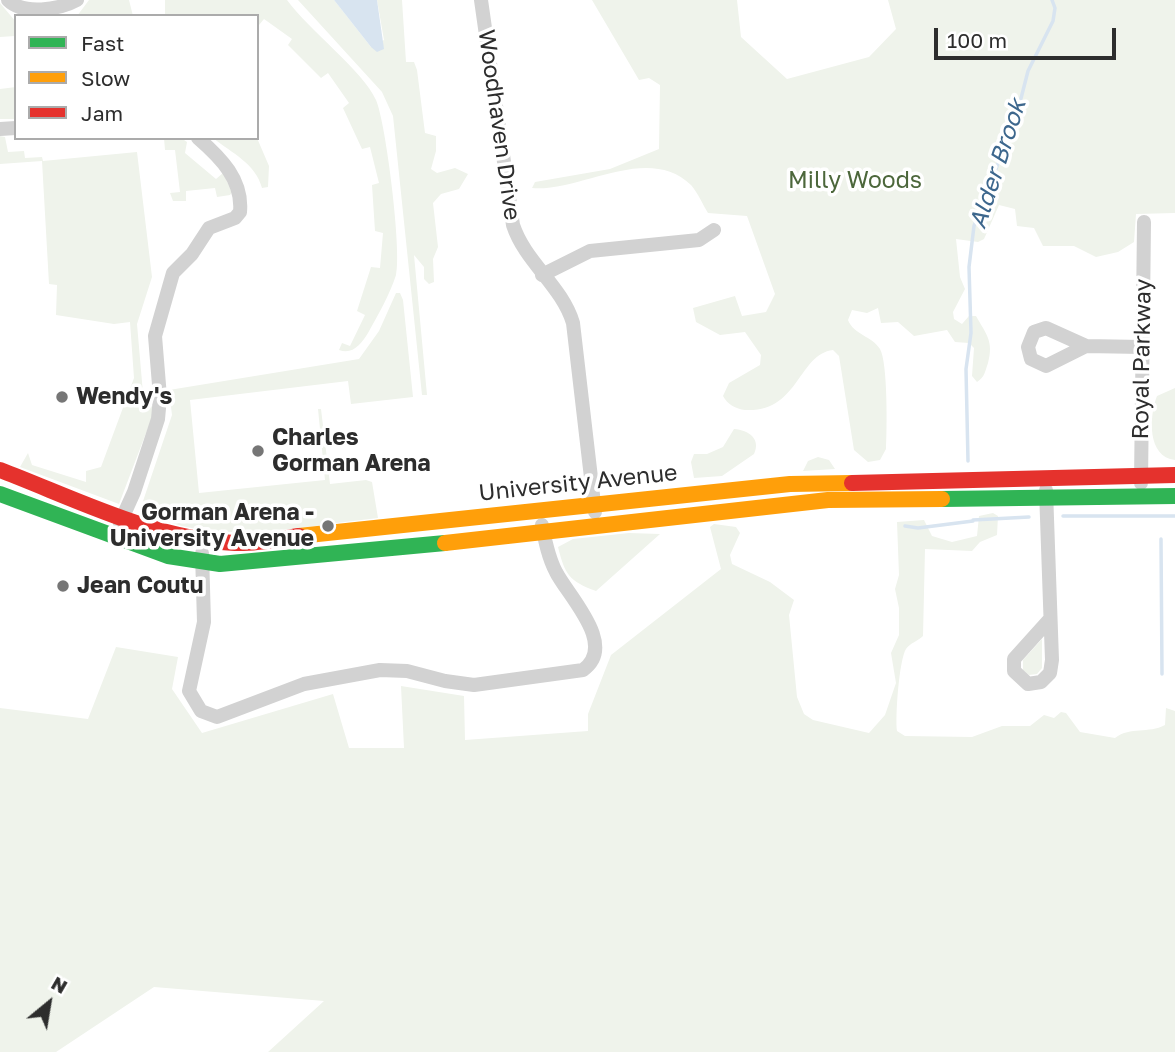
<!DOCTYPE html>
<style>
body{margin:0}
#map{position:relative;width:1175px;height:1052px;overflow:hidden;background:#fff;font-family:"Golos Text",sans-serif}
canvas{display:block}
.legend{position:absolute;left:14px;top:14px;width:245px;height:126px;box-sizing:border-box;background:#fff;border:2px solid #ababab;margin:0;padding:9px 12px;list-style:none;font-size:21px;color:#2d2d2d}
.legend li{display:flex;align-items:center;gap:14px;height:35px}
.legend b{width:35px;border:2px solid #ababab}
.north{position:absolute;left:14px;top:968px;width:70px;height:70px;-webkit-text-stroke:5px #fff;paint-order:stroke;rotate:30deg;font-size:19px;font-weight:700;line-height:28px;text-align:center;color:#2d2d2d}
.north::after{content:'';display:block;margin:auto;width:24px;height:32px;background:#2d2d2d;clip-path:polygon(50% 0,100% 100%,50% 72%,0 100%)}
.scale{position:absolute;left:934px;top:28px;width:182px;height:32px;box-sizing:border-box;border:4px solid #2d2d2d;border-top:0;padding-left:9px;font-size:21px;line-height:24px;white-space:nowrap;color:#2d2d2d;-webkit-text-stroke:5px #fff;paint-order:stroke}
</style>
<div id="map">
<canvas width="1175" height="1052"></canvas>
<ul class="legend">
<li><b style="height:9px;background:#30b455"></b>Fast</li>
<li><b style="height:9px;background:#ff9f0a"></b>Slow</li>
<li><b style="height:9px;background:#e5322d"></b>Jam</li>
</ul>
<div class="north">N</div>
<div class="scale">100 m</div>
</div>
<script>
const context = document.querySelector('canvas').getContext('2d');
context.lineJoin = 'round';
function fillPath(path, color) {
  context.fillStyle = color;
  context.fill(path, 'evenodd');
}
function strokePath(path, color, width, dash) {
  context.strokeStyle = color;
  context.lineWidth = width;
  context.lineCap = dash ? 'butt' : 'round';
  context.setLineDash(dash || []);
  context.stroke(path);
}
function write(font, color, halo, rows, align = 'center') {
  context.font = font + ' "Golos Text",sans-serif';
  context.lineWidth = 7;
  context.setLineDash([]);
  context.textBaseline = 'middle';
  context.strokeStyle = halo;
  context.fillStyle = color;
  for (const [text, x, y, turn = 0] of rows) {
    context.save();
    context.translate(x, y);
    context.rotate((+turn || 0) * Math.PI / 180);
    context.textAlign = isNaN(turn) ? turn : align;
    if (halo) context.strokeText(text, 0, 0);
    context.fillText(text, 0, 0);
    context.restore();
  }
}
fillPath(new Path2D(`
 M89,0H129L133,16H77Z
 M165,0H287C309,30 363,71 376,100C386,123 402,252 396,275C390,294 378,315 368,333C361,344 353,355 339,350L342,343L350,346L365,315L357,311L371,267L380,268L383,233L375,231L372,185L379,183L370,147L362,149L343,108L349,103L328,73L321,78L288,45L292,39L264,19L259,25L257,16H165Z
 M298,0H334L371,47L384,40L377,0H402L406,62H414L417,70L425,133L436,136V151L431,169L437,173L455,168L468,174L459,189L441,194L433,203L438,247L433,259L434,282L429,284L424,279V267L414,255L427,395H422L393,116L382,92Z
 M592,0H737L741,37L787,79L869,57L896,29L888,0H1175V213L1136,214L1134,242L1118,252L1096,257L1074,246H1043L1034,228L1017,226L1015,209L999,205L984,239L978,242L956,239L960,277L965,289L953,312L954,319L962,324L969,316H976C986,334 994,341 988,363C985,371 985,377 977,382L972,376L974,348L969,343L955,342L947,330L914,336L898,322L881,323L878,308L867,313L852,310L848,320C854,335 872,336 880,349C888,363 887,431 886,449L880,460L868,462L854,450L839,356L833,350C798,354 799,413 745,410C736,409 727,404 723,396L729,383L760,365L761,355L745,332L720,335L696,322L693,308L735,296L742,316L766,312L775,294L747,216L708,213C703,205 698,193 691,185C648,143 581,192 532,188L535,182L610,169L659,149L660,85L649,78L639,80Z
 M0,3L16,22V41L15,36L0,37Z
 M16,87V119H0V89Z
 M0,136L5,137L8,152L24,151L25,158L42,157L43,161L137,152L152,277L137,324L144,405L154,407V412L119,504L20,467L28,453L32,465L86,482V471L101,467L134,378L130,322L114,324L56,315L57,285L49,284L42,161L0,164Z
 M164,138H181L187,142L185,153L216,179L223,173L232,192L230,195L217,197L215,188L186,191V201H173L170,193L180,192L175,150H165Z
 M213,138H257L269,166L268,187L262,188C256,164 232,153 213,138Z
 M396,293H400L403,300L413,397L351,404L348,381L190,400L199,493L325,480L318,409H321L330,484L366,480L372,482L378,518C302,526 211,549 140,510L172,415L169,390L359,359L379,331Z
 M1175,388V460C1147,457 1149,416 1157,396Z
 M734,429C749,430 761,439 754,454L722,476L694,478L691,462L694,454H707L723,447Z
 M818,457L829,460L835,469L803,471L808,461Z
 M993,513L998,516L997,535L980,542L972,551L925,549L923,636C918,641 910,643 906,649C899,660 895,718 897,731L905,736L972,737L1002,726H1030L1044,715L1054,718L1061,712L1066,713L1080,732L1115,738C1131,726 1148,734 1165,725L1166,708L1175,711V1052H268L324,1001L154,987L56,1052H0V708L88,719L116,647L178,657L172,689L202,733L333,694L349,748H404L401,686L464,696L465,740L588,731V714L611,655L721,569L710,527L714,524L736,527L740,533L730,555L732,564L770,582L794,600L789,615L797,697L804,714L813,720L869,733L885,715L896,683L891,653L899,635V608L895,589L899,575L897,522L924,520L932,536L952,542L977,536L979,516Z
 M629,533L660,534L596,591C569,581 565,575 558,547L573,539Z
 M1042,639V668L1037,674L1029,675L1023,670V660Z`), '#eff3eb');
fillPath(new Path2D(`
 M334,0H377L384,49L377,52L371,47Z`), '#d8e4f0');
strokePath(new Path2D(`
 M968,461L966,369L971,333L969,267L974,226L1017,114L1028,71L1053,21L1055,8L1052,0
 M1063,516H1175
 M973,520L1029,517
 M905,526L918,528L973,521
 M1161,539L1162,674`), '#d8e4f0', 3.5);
strokePath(new Path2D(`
 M8,0C23,15 59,10 77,0
 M481,0L513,225C525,262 562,286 573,323L595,512
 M0,129L16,128
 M542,275L590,251L699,240L714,230
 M1086,346L1046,366L1031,359L1028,347L1034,332L1046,328L1086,346L1142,347
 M1141,483L1144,222
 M1046,490L1052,660L1050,673L1041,682L1028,684L1014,671V659L1050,619
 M120,523L134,492L158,419L160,397L155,336L173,273L192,254L209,228L235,218L240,212C243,180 221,158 198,138
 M202,553L204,622L189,691L201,711L217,717L304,684L380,670L407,671L445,681L474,685L583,670C618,645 568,596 556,572C548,557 545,540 542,525`), '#d2d2d2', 14);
strokePath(new Path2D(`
 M0,494L168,556L220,564L445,543
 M942,499L1175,496`), '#30b455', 16);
strokePath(new Path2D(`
 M299,536L790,484L852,483
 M445,543L828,500L942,499`), '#ff9f0a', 16);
strokePath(new Path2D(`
 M0,470C76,499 153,539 235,543C256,544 279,539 299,536
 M852,483L1175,475`), '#e5322d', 16);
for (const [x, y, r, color] of [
 [62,397,7,"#767676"],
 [258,451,7,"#767676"],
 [328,526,7,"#767676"],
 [63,586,7,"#767676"]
]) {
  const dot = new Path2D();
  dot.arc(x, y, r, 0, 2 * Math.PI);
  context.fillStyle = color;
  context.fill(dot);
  strokePath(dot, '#fff', 2.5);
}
write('23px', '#2d2d2d', '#fff', [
 ["Woodhaven Drive",499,125,82],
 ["Royal Parkway",1142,359,-89],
 ["University Avenue",578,483,-6]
]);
write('23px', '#4c673b', '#fff', [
 ["Milly Woods",855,181]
]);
write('bold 23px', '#2d2d2d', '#fff', [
 ["Wendy's",76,397],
 ["Charles",272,438],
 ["Gorman Arena",272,464],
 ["Gorman Arena -",314,513,"right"],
 ["University Avenue",314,539,"right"],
 ["Jean Coutu",77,586]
], 'left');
write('italic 24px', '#3d678d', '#fff', [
 ["Alder Brook",998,164,-72]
]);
</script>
